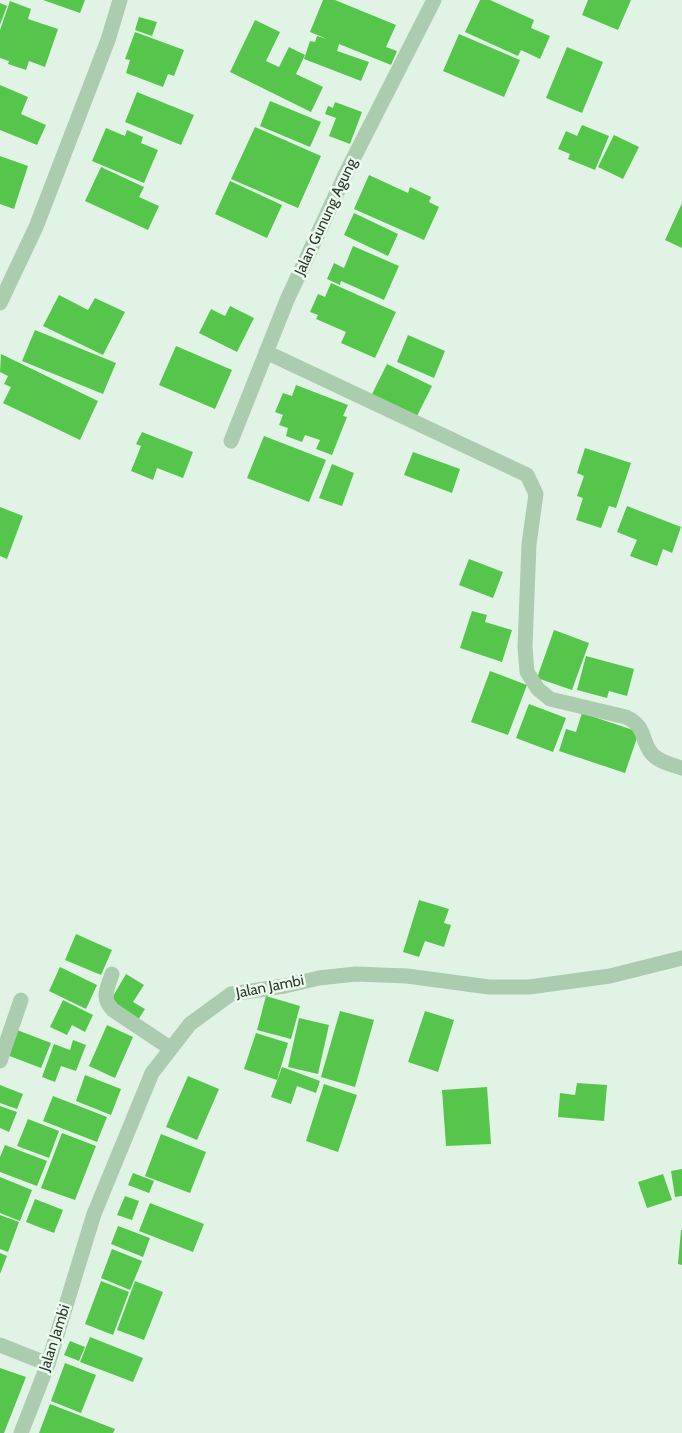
<!DOCTYPE html>
<style>
body{margin:0}
canvas{display:block;background:#e0f3e4}
</style>
<canvas width="682" height="1433"></canvas>
<script>
const context = document.querySelector('canvas').getContext('2d');
context.lineJoin = 'round';
function fillPath(path, color) {
  context.fillStyle = color;
  context.fill(path, 'evenodd');
}
function strokePath(path, color, width, dash) {
  context.strokeStyle = color;
  context.lineWidth = width;
  context.lineCap = dash ? 'butt' : 'round';
  context.setLineDash(dash || []);
  context.stroke(path);
}
function write(font, color, halo, rows, align = 'center') {
  context.font = font + ' Cabin,sans-serif';
  context.lineWidth = 5;
  context.setLineDash([]);
  context.textBaseline = 'middle';
  context.strokeStyle = halo;
  context.fillStyle = color;
  for (const [text, x, y, turn = 0] of rows) {
    context.save();
    context.translate(x, y);
    context.rotate((+turn || 0) * Math.PI / 180);
    context.textAlign = isNaN(turn) ? turn : align;
    if (halo) context.strokeText(text, 0, 0);
    context.fillText(text, 0, 0);
    context.restore();
  }
}
fillPath(new Path2D(`
 M43,0H85L80,13Z
 M323,0H335L396,25L386,47L397,51L391,65L339,44L337,51L369,62L361,81L304,59L310,41L315,42L317,36L327,39L310,32Z
 M480,0H490L534,20L531,28L550,36L540,59L521,50L518,56L465,32Z
 M588,0H631L618,30L582,15Z
 M10,1L31,9L28,19L58,29L45,67L29,61L26,70L8,64L9,61L0,58V30Z
 M0,3L7,6L0,25Z
 M139,17L157,22L152,36L135,30Z
 M255,20L280,32L266,61L279,67L289,47L305,55L296,74L323,87L311,112L230,72Z
 M135,32L184,50L174,76L168,74L163,87L126,73L130,60L125,59Z
 M459,34L520,60L504,97L443,71Z
 M567,47L603,62L582,113L546,98Z
 M0,85L28,97L21,114L46,125L37,145L0,130Z
 M137,92L194,115L181,145L125,122Z
 M270,101L321,122L310,147L260,126Z
 M335,102L362,112L350,144L329,136L336,118L325,114L328,106L333,108Z
 M582,125L609,136L595,170L568,159L570,154L558,149L566,131L577,136Z
 M255,127L321,156L298,208L231,179Z
 M106,128L125,136L127,130L143,137L141,143L158,150L144,183L92,161Z
 M614,135L639,147L623,179L598,167Z
 M0,156L28,166L14,209L0,204Z
 M101,167L144,187L139,197L159,206L148,230L85,201Z
 M369,175L408,193L410,187L431,197L429,202L439,207L424,240L354,209Z
 M230,181L282,205L267,238L215,214Z
 M682,203V248L665,240Z
 M354,213L398,234L388,256L344,235Z
 M353,246L399,266L384,300L341,281L340,285L327,279L334,263L344,268Z
 M331,283L396,312L375,358L341,343L346,332L316,319L318,315L310,312L318,294L325,297Z
 M59,295L88,310L95,298L125,312L103,355L43,326Z
 M230,306L254,318L237,352L199,333L211,309L225,316Z
 M35,330L116,363L103,394L22,361Z
 M408,335L445,351L434,378L397,362Z
 M176,346L232,370L215,409L159,385Z
 M1,354L98,401L80,440L3,403L11,387L4,384L8,376L0,372Z
 M387,364L432,386L416,418L371,396Z
 M296,385L348,405L343,416L347,417L332,455L316,449L320,440L305,435L302,442L286,436L288,428L279,425L283,415L275,412L283,393L292,396Z
 M142,432L193,452L183,478L157,468L153,480L131,471L141,446L136,444Z
 M264,436L326,460L309,502L247,478Z
 M585,448L631,463L616,508L609,506L601,528L576,520L583,498L577,496L584,476L577,473Z
 M413,452L460,469L452,493L404,475Z
 M332,464L354,473L342,506L319,498Z
 M627,506L681,527L672,553L663,549L657,566L630,556L637,540L617,532Z
 M0,507L23,516L7,559L0,556Z
 M469,559L503,572L493,598L459,585Z
 M472,611L487,615L485,622L512,630L502,662L460,648Z
 M554,630L589,643L572,690L537,678Z
 M586,656L634,669L627,696L609,691L607,698L577,690Z
 M490,671L527,685L508,735L471,722Z
 M529,704L566,718L553,752L516,738Z
 M582,713L639,732L625,773L559,751L566,729L576,732Z
 M419,900L449,909L444,923L451,925L444,947L425,941L419,957L403,952Z
 M76,934L112,950L101,975L65,960Z
 M60,967L97,985L86,1009L49,991Z
 M126,974L144,985L133,1002L145,1009L138,1020L109,1003Z
 M266,996L300,1006L291,1039L257,1030Z
 M63,1000L93,1015L85,1032L72,1025L67,1035L50,1027Z
 M340,1011L374,1020L355,1087L321,1077Z
 M425,1011L454,1020L438,1072L408,1062Z
 M299,1018L329,1025L318,1074L288,1067Z
 M107,1025L133,1037L115,1078L89,1066Z
 M17,1030L51,1043L41,1068L7,1055Z
 M256,1033L288,1043L277,1080L244,1069Z
 M73,1040L86,1045L76,1071L61,1066L55,1082L42,1077L54,1044L70,1050Z
 M282,1067L320,1081L316,1093L297,1086L291,1104L271,1097Z
 M85,1075L121,1089L111,1115L76,1101Z
 M188,1076L219,1089L197,1140L166,1127Z
 M577,1083L607,1085L604,1121L558,1117L560,1093L575,1095Z
 M324,1084L357,1095L338,1152L306,1141Z
 M0,1085L23,1094L17,1109L0,1103Z
 M487,1087L491,1144L446,1146L442,1090Z
 M53,1096L107,1117L97,1142L43,1121Z
 M0,1106L17,1112L9,1132L0,1128Z
 M28,1119L59,1131L49,1158L17,1146Z
 M62,1133L96,1146L75,1200L41,1188Z
 M161,1134L206,1152L190,1193L145,1176Z
 M5,1145L47,1161L37,1186L0,1172V1157Z
 M682,1169V1196L675,1197L671,1171Z
 M133,1173L154,1181L149,1193L128,1185Z
 M663,1174L672,1200L647,1208L638,1182Z
 M0,1177L32,1190L20,1221L0,1213Z
 M125,1196L139,1201L132,1220L117,1215Z
 M35,1199L63,1210L54,1233L26,1222Z
 M150,1203L204,1224L193,1252L139,1231Z
 M0,1215L19,1222L8,1252L0,1249Z
 M118,1226L150,1238L143,1257L111,1244Z
 M681,1230H682V1265L678,1264Z
 M112,1249L142,1261L130,1290L101,1278Z
 M0,1253L7,1256L0,1274Z
 M101,1281L129,1292L113,1335L85,1324Z
 M135,1281L163,1292L144,1340L117,1330Z
 M90,1337L143,1358L133,1382L80,1362Z
 M70,1341L85,1347L79,1361L64,1355Z
 M65,1363L96,1375L81,1413L51,1401Z
 M0,1368L26,1377L4,1433H0Z
 M50,1404L115,1429L113,1433H39Z`), '#55c64b');
strokePath(new Path2D(`
 M0,303L36,227L108,40L120,0
 M266,352L527,475L536,494L529,544L525,647L527,672L538,689L550,699L626,717C648,727 640,742 653,755C660,762 672,765 682,768
 M231,441L287,300L347,171L434,0
 M112,974C107,989 101,998 113,1010L170,1048
 M0,1061L21,1000
 M0,1345L48,1364
 M21,1433L48,1364L94,1214L152,1073L190,1024L231,994L285,986L319,978L356,974L407,976L489,987H529L610,976L682,958`), '#abccaf', 15);
write('15px', '#2a3a2a', '#ecfaef', [
 ["Jalan Gunung Agung",326,217,-65],
 ["Jalan Jambi",270,987,-11],
 ["Jalan Jambi",55,1338,-72]
]);
</script>
